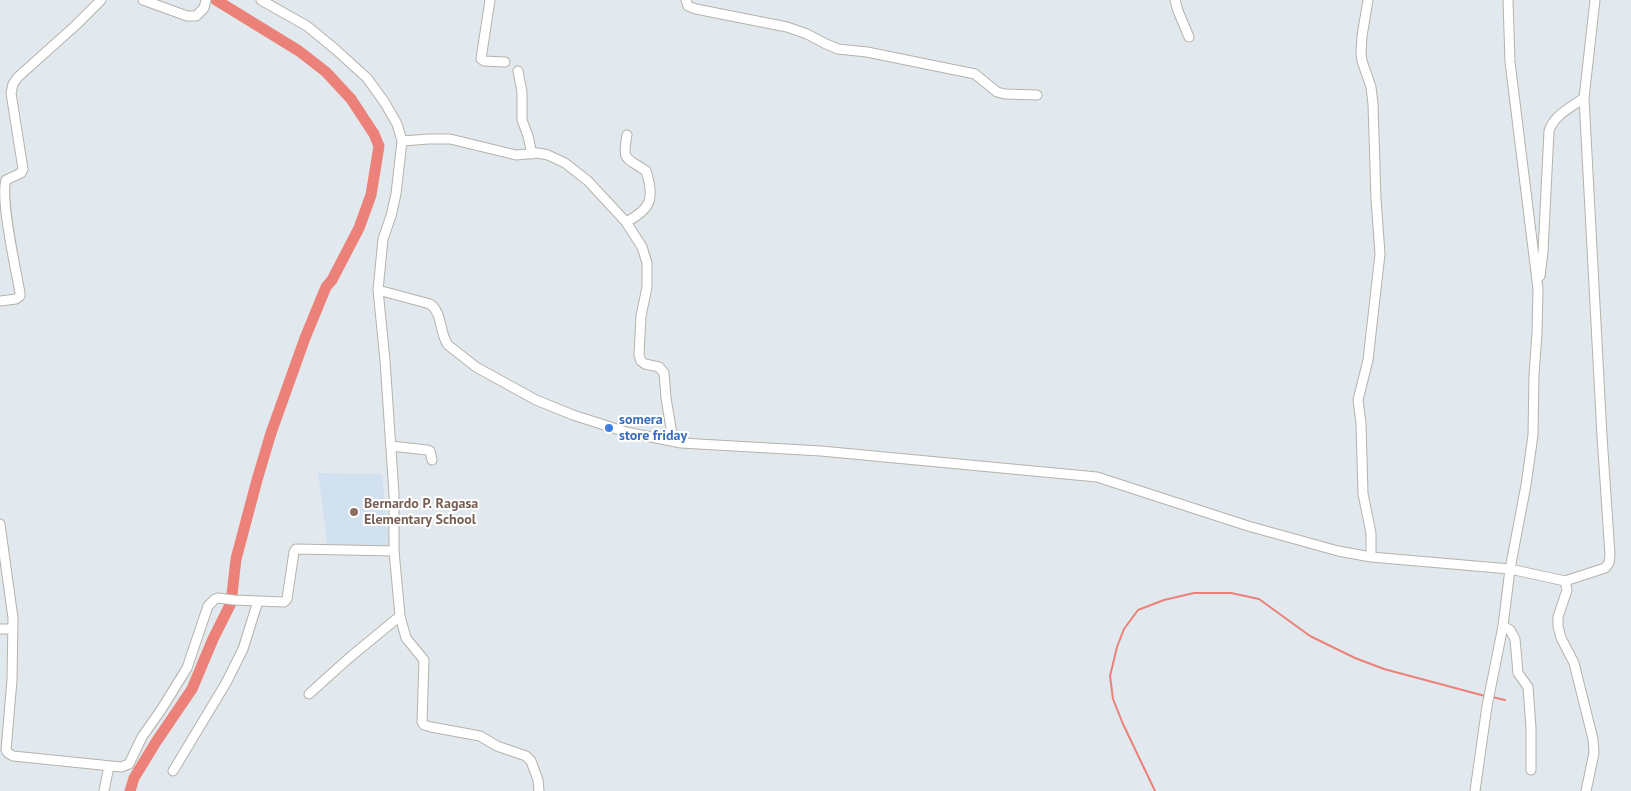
<!DOCTYPE html>
<style>
body{margin:0}
canvas{display:block;background:#e1e9ee}
</style>
<canvas width="1631" height="791"></canvas>
<script>
const context = document.querySelector('canvas').getContext('2d');
context.lineJoin = 'round';
function fillPath(path, color) {
  context.fillStyle = color;
  context.fill(path, 'evenodd');
}
function strokePath(path, color, width, dash) {
  context.strokeStyle = color;
  context.lineWidth = width;
  context.lineCap = dash ? 'butt' : 'round';
  context.setLineDash(dash || []);
  context.stroke(path);
}
function write(font, color, halo, rows, align = 'center') {
  context.font = font + ' "PT Sans",sans-serif';
  context.lineWidth = 4;
  context.setLineDash([]);
  context.textBaseline = 'middle';
  context.strokeStyle = halo;
  context.fillStyle = color;
  for (const [text, x, y, turn = 0] of rows) {
    context.save();
    context.translate(x, y);
    context.rotate((+turn || 0) * Math.PI / 180);
    context.textAlign = isNaN(turn) ? turn : align;
    if (halo) context.strokeText(text, 0, 0);
    context.fillText(text, 0, 0);
    context.restore();
  }
}
fillPath(new Path2D(`
 M318,473L382,474L390,550H328Z`), '#d2e1ef');
strokePath(new Path2D(`
 M1492,697L1505,700
 M1155,791L1123,724L1113,699L1110,676L1117,647L1124,629L1138,610L1164,600L1194,593H1231L1259,599L1310,636L1355,658L1384,669L1485,696`), '#ec8179', 2);
strokePath(new Path2D(`
 M130,791L134,778L156,742L192,689L213,639L231,603L236,559L257,480L271,433L305,338L326,287L332,280L359,228L371,195L379,146L374,134L351,99L326,72L299,51L216,0`), '#ec8179', 11);
const minor = new Path2D(`
 M143,0L187,16H196L204,8L206,0
 M261,0L307,26L335,49L367,78L385,103L397,124L402,141L396,194L391,216L383,239L378,290L385,360L394,494V551L400,616L406,638L424,660L422,722L424,725L431,727L480,736L497,746L526,756L531,761L538,780L539,791
 M490,0L481,59L484,61L505,62
 M686,0L688,6L696,9L787,27L807,34L826,44L838,49L867,52L975,74L997,92L1005,94L1037,95
 M1175,0L1178,11L1189,37
 M1368,0L1362,36L1361,53L1362,61L1371,87L1373,104L1376,199L1380,254L1368,360L1358,400L1361,423L1363,494L1371,533V557
 M518,71L522,92V120L528,136L532,154
 M402,141L429,139H450L516,155L538,153L548,155L565,163L588,181L626,222C651,209 655,199 646,171C626,157 622,162 627,135
 M626,222L642,247L647,263V287L641,316L639,355L641,361L645,364L659,367L664,373L666,398L673,440
 M1540,276L1543,252L1549,131C1554,115 1570,108 1584,98
 M378,290L430,304C443,313 439,333 448,345L476,367L536,400L573,415L626,432L681,443L821,451L1097,477L1248,526L1338,551L1371,557L1510,569L1565,581L1567,590L1558,617V626L1561,638L1574,663L1593,739L1594,753L1586,791
 M0,301L16,299L20,296V293C16,270 0,199 6,180L21,173L23,169L11,93L13,84L18,77L76,25L101,0
 M391,446L427,450L430,451L432,460
 M0,524L13,618L12,680L6,750L8,753L13,756L121,767L129,764L142,737L161,710L187,668L208,606L215,599L218,598L234,600L284,602L287,599L294,552L296,549L394,551
 M1565,581L1605,568L1609,563L1610,555L1602,436L1584,98L1595,0
 M1503,626L1510,630L1515,639L1518,673L1528,687L1531,728V770
 M0,629H13
 M309,694L349,658L400,616
 M173,771L226,683L243,649L258,601
 M104,791L109,766
 M1475,791L1487,706L1503,626L1510,569L1526,485L1533,435L1534,375L1537,333L1538,289L1510,62L1508,0`);
strokePath(minor, '#b5b2aa', 11);
strokePath(minor, '#fff', 9);
for (const [x, y, r, color] of [
 [609,428,5,"#3f7fe0"],
 [354,512,5,"#8d6e63"]
]) {
  const dot = new Path2D();
  dot.arc(x, y, r, 0, 2 * Math.PI);
  context.fillStyle = color;
  context.fill(dot);
  strokePath(dot, '#fff', 2);
}
write('bold 14px', '#366cbe', '#fff', [
 ["somera",619,420],
 ["store friday",619,436]
], 'left');
write('bold 14px', '#785e54', '#fff', [
 ["Bernardo P. Ragasa",364,504],
 ["Elementary School",364,520]
], 'left');
</script>
